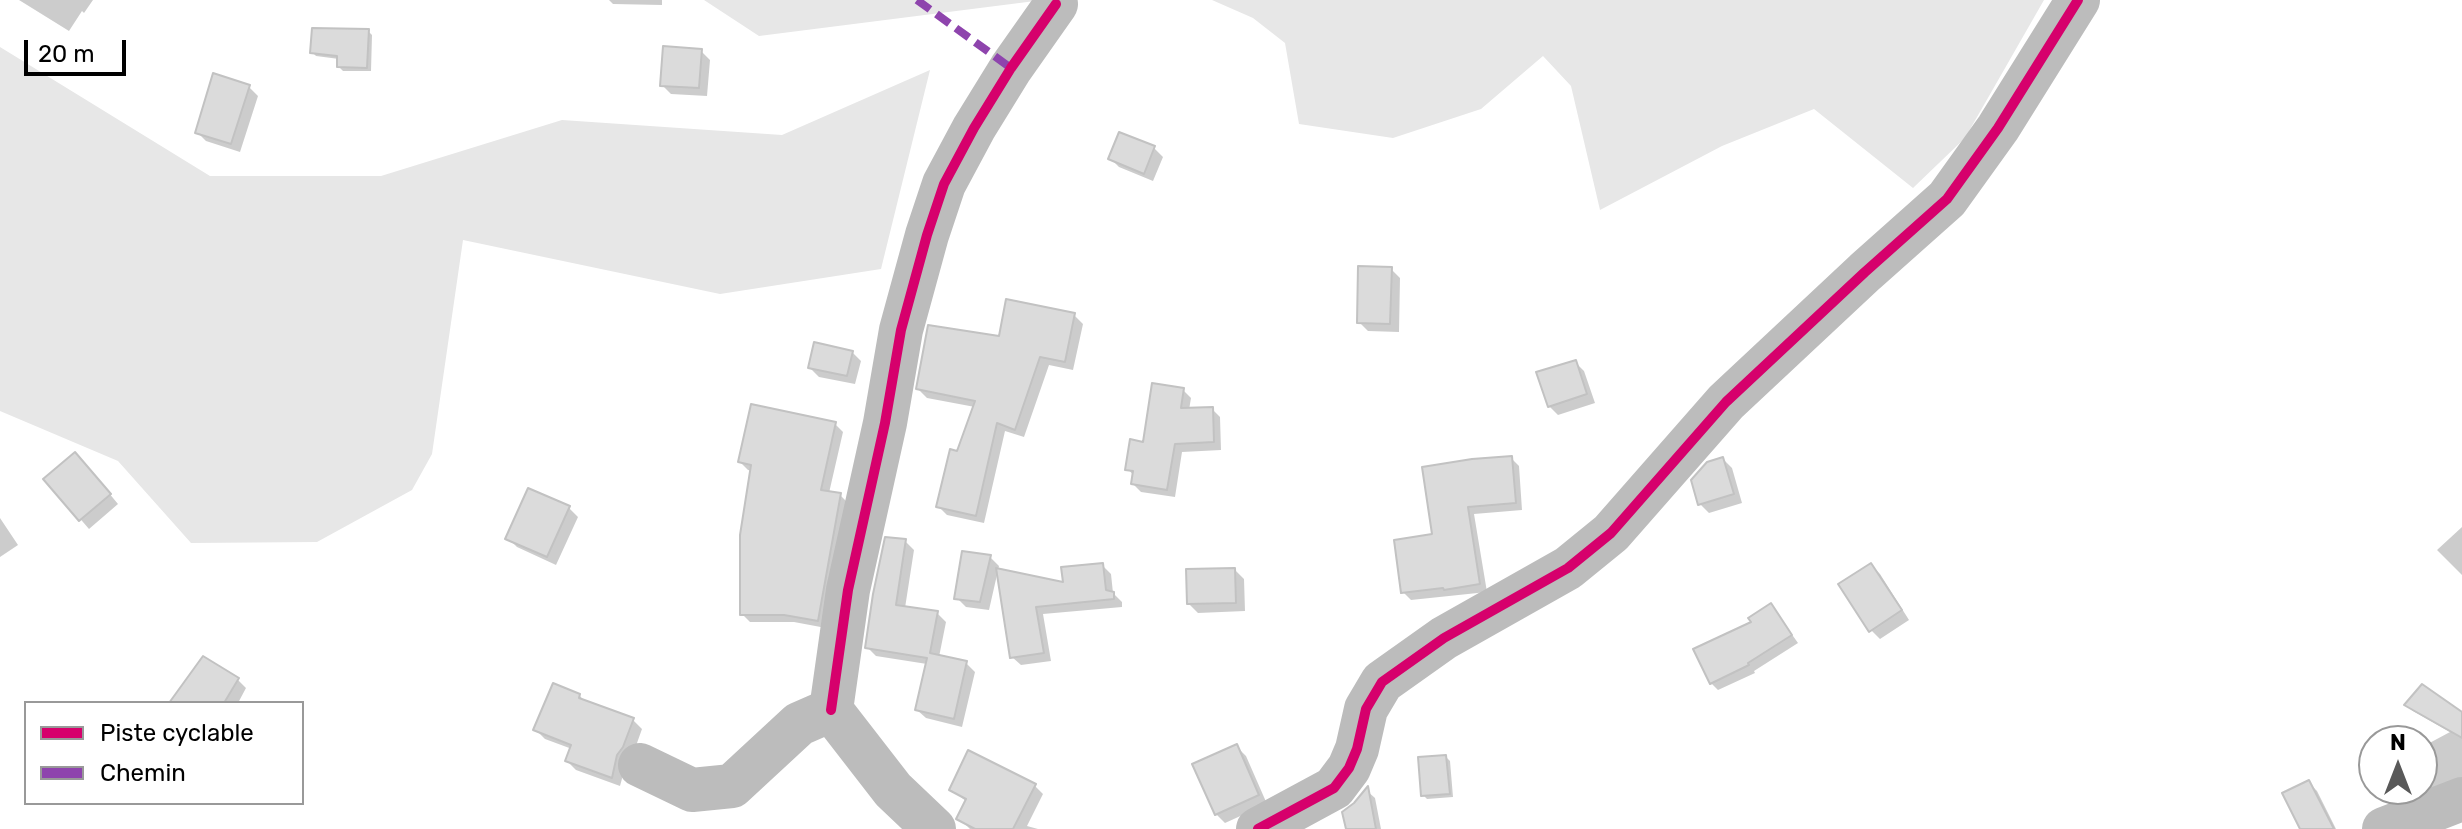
<!DOCTYPE html>
<style>
body{margin:0}
#map{position:relative;width:2462px;height:829px;overflow:hidden;background:#fff;font-family:Rubik,sans-serif}
canvas{display:block}
.legend{position:absolute;left:24px;top:701px;width:280px;height:104px;box-sizing:border-box;background:#fff;border:2px solid #999;margin:0;padding:10px 14px;list-style:none;font-size:24px;color:#000}
.legend li{display:flex;align-items:center;gap:16px;height:40px}
.legend b{width:40px;border:2px solid #999}
.north{position:absolute;left:2358px;top:725px;width:80px;height:80px;box-sizing:border-box;background:#fff;border:2px solid #999;border-radius:50%;rotate:0deg;font-size:22px;font-weight:700;line-height:32px;text-align:center;color:#000}
.north::after{content:'';display:block;margin:auto;width:28px;height:36px;background:#595959;clip-path:polygon(50% 0,100% 100%,50% 72%,0 100%)}
.scale{position:absolute;left:24px;top:40px;width:102px;height:36px;box-sizing:border-box;border:4px solid #000;border-top:0;padding-left:10px;font-size:24px;line-height:28px;white-space:nowrap;color:#000;-webkit-text-stroke:6px #fff;paint-order:stroke}
</style>
<div id="map">
<canvas width="2462" height="829"></canvas>
<ul class="legend">
<li><b style="height:10px;background:#d6006c"></b>Piste cyclable</li>
<li><b style="height:10px;background:#8e44ad"></b>Chemin</li>
</ul>
<div class="north">N</div>
<div class="scale">20 m</div>
</div>
<script>
const context = document.querySelector('canvas').getContext('2d');
context.lineJoin = 'round';
function fillPath(path, color) {
  context.fillStyle = color;
  context.fill(path, 'evenodd');
}
function strokePath(path, color, width, dash) {
  context.strokeStyle = color;
  context.lineWidth = width;
  context.lineCap = dash ? 'butt' : 'round';
  context.setLineDash(dash || []);
  context.stroke(path);
}
fillPath(new Path2D(`
 M704,0H1043L759,36Z
 M1212,0H2044L1965,138L1913,188L1814,109L1722,146L1600,210L1571,86L1543,56L1481,109L1393,138L1299,124L1285,43L1253,18Z
 M0,47L210,176H381L562,120L782,135L930,70L881,269L720,294L463,240L432,454L412,490L317,542L191,543L118,461L0,411Z`), '#e7e7e7');
fillPath(new Path2D(`
 M19,0H93L84,13L82,11L69,31Z
 M609,0H662V5L613,4Z
 M368,31L372,35L371,71H343L339,67V59L316,56L312,52Z
 M701,51L710,60L707,96L671,94L662,85Z
 M249,87L258,96L240,152L206,141L197,132Z
 M1154,148L1163,157L1153,181L1119,167L1110,158Z
 M1391,269L1400,278L1399,332L1368,331L1359,322Z
 M1074,315L1083,324L1073,370L1049,365L1024,437L1005,431L984,523L947,515L938,506L975,407L927,398L918,389L1000,338Z
 M852,352L861,361L855,384L819,377L810,368Z
 M1575,362L1584,371L1595,403L1558,415L1549,406Z
 M1183,390L1191,398L1189,410L1212,409L1220,417L1221,450L1182,452L1175,497L1141,492L1133,484L1134,476L1128,469Z
 M835,424L843,432L829,493L840,495L848,503L826,628L794,622H750L742,614L753,471L748,470L740,462Z
 M1511,458L1519,466L1522,510L1474,514L1487,592L1411,600L1403,592L1435,536Z
 M1723,459L1732,468L1742,503L1709,513L1700,504Z
 M84,463L118,504L89,529L46,479Z
 M569,508L578,517L556,565L517,547L508,538Z
 M0,518L18,545L0,557Z
 M2462,527V575L2437,550Z
 M905,541L914,550L905,608L937,613L946,622L939,657L966,663L975,672L962,727L926,718L917,710L927,664L876,656L867,647Z
 M990,557L999,566L989,610L966,607L957,598Z
 M1102,565L1111,574L1113,593L1122,602V607L1043,614L1051,661L1021,665L1012,657L998,571L1065,584Z
 M1871,565L1880,574L1909,620L1880,639L1871,630Z
 M1235,570L1244,579L1245,611L1198,613L1189,604Z
 M1771,605L1798,643L1754,671L1755,673L1718,690L1711,683L1754,623Z
 M237,679L246,688L238,703H176Z
 M579,695L586,703L633,720L642,729L632,757L626,764L620,786L576,770L567,761L572,749L545,739L536,730Z
 M2407,705L2462,714V777L2445,787L2394,806L2382,789H2422V747L2450,732L2413,711Z
 M1237,747L1246,756L1267,804L1225,823L1216,814Z
 M1446,757L1450,761L1453,797L1427,799L1423,795Z
 M2309,783L2317,791L2336,829H2302Z
 M1034,785L1043,794L1027,826L1038,829H970L957,816L960,817L967,802L952,790Z
 M1366,790L1375,798L1381,829H1348L1355,805Z`), '#0003');
const building = new Path2D(`
 M312,28L369,29L367,68L337,67V56L310,53Z
 M663,46L702,49L699,88L660,86Z
 M213,73L250,85L231,144L195,133Z
 M1119,132L1155,146L1144,174L1108,159Z
 M1358,266L1392,267L1390,324L1357,323Z
 M1006,299L1075,313L1065,362L1040,357L1015,430L997,423L976,516L936,507L950,449L957,451L975,401L916,389L928,325L999,336Z
 M814,342L853,351L847,376L808,368Z
 M1576,360L1587,394L1548,407L1536,372Z
 M1152,383L1184,388L1181,408L1213,407L1214,442L1175,444L1167,490L1131,484L1133,471L1125,470L1130,439L1143,442Z
 M751,404L836,422L821,490L841,493L818,621L784,615H740V535L751,465L738,462Z
 M75,452L111,494L79,521L43,479Z
 M1512,456L1516,503L1468,507L1480,584L1444,590L1443,588L1401,593L1394,540L1432,534L1422,467L1472,459Z
 M1723,457L1734,494L1698,505L1691,480L1707,462Z
 M528,488L570,506L547,557L505,539Z
 M885,537L906,539L896,605L938,611L930,653L967,661L954,719L915,710L927,658L865,648L873,594Z
 M962,551L991,555L980,602L954,599Z
 M1103,563L1106,590L1114,592V599L1036,607L1044,653L1010,658L996,568L1063,582L1061,567Z
 M1871,563L1902,610L1869,632L1838,584Z
 M1235,568L1236,603L1187,604L1186,569Z
 M1771,603L1792,635L1748,663L1749,665L1710,684L1693,649L1751,622L1748,618Z
 M203,656L239,678L224,703H169Z
 M553,683L580,694L579,698L634,718L623,747L617,755L612,778L565,761L571,745L533,730Z
 M2422,684L2462,712V738L2404,705Z
 M1237,744L1259,795L1215,815L1192,764Z
 M968,750L1036,784L1013,829H975L956,819L966,799L949,790Z
 M1446,755L1450,794L1421,796L1418,757Z
 M2309,780L2334,829H2300L2282,793Z
 M1368,786L1376,829H1346L1342,812L1354,803Z
 M2379,789H2418L2386,801Z`);
fillPath(building, '#dbdbdb');
strokePath(building, '#c2c2c2', 2);
strokePath(new Path2D(`
 M831,710L848,590L885,423L901,330L927,235L944,184L974,128L1011,68L1056,4
 M640,765L692,790L732,786L799,724L831,710L893,790L934,829
 M1258,829L1334,788L1349,768L1357,749L1366,709L1382,682L1444,638L1568,568L1611,533L1726,402L1865,272L1947,199L1998,128L2078,0
 M2384,829L2462,799`), '#bcbcbc', 44);
strokePath(new Path2D(`
 M917,0L1011,68`), '#8e44ad', 8, [16, 8]);
strokePath(new Path2D(`
 M831,710L848,590L885,423L901,330L927,235L944,184L974,128L1011,68L1056,4
 M1258,829L1334,788L1349,768L1357,749L1366,709L1382,682L1444,638L1568,568L1611,533L1726,402L1865,272L1947,199L1998,128L2078,0`), '#d6006c', 10);
</script>
